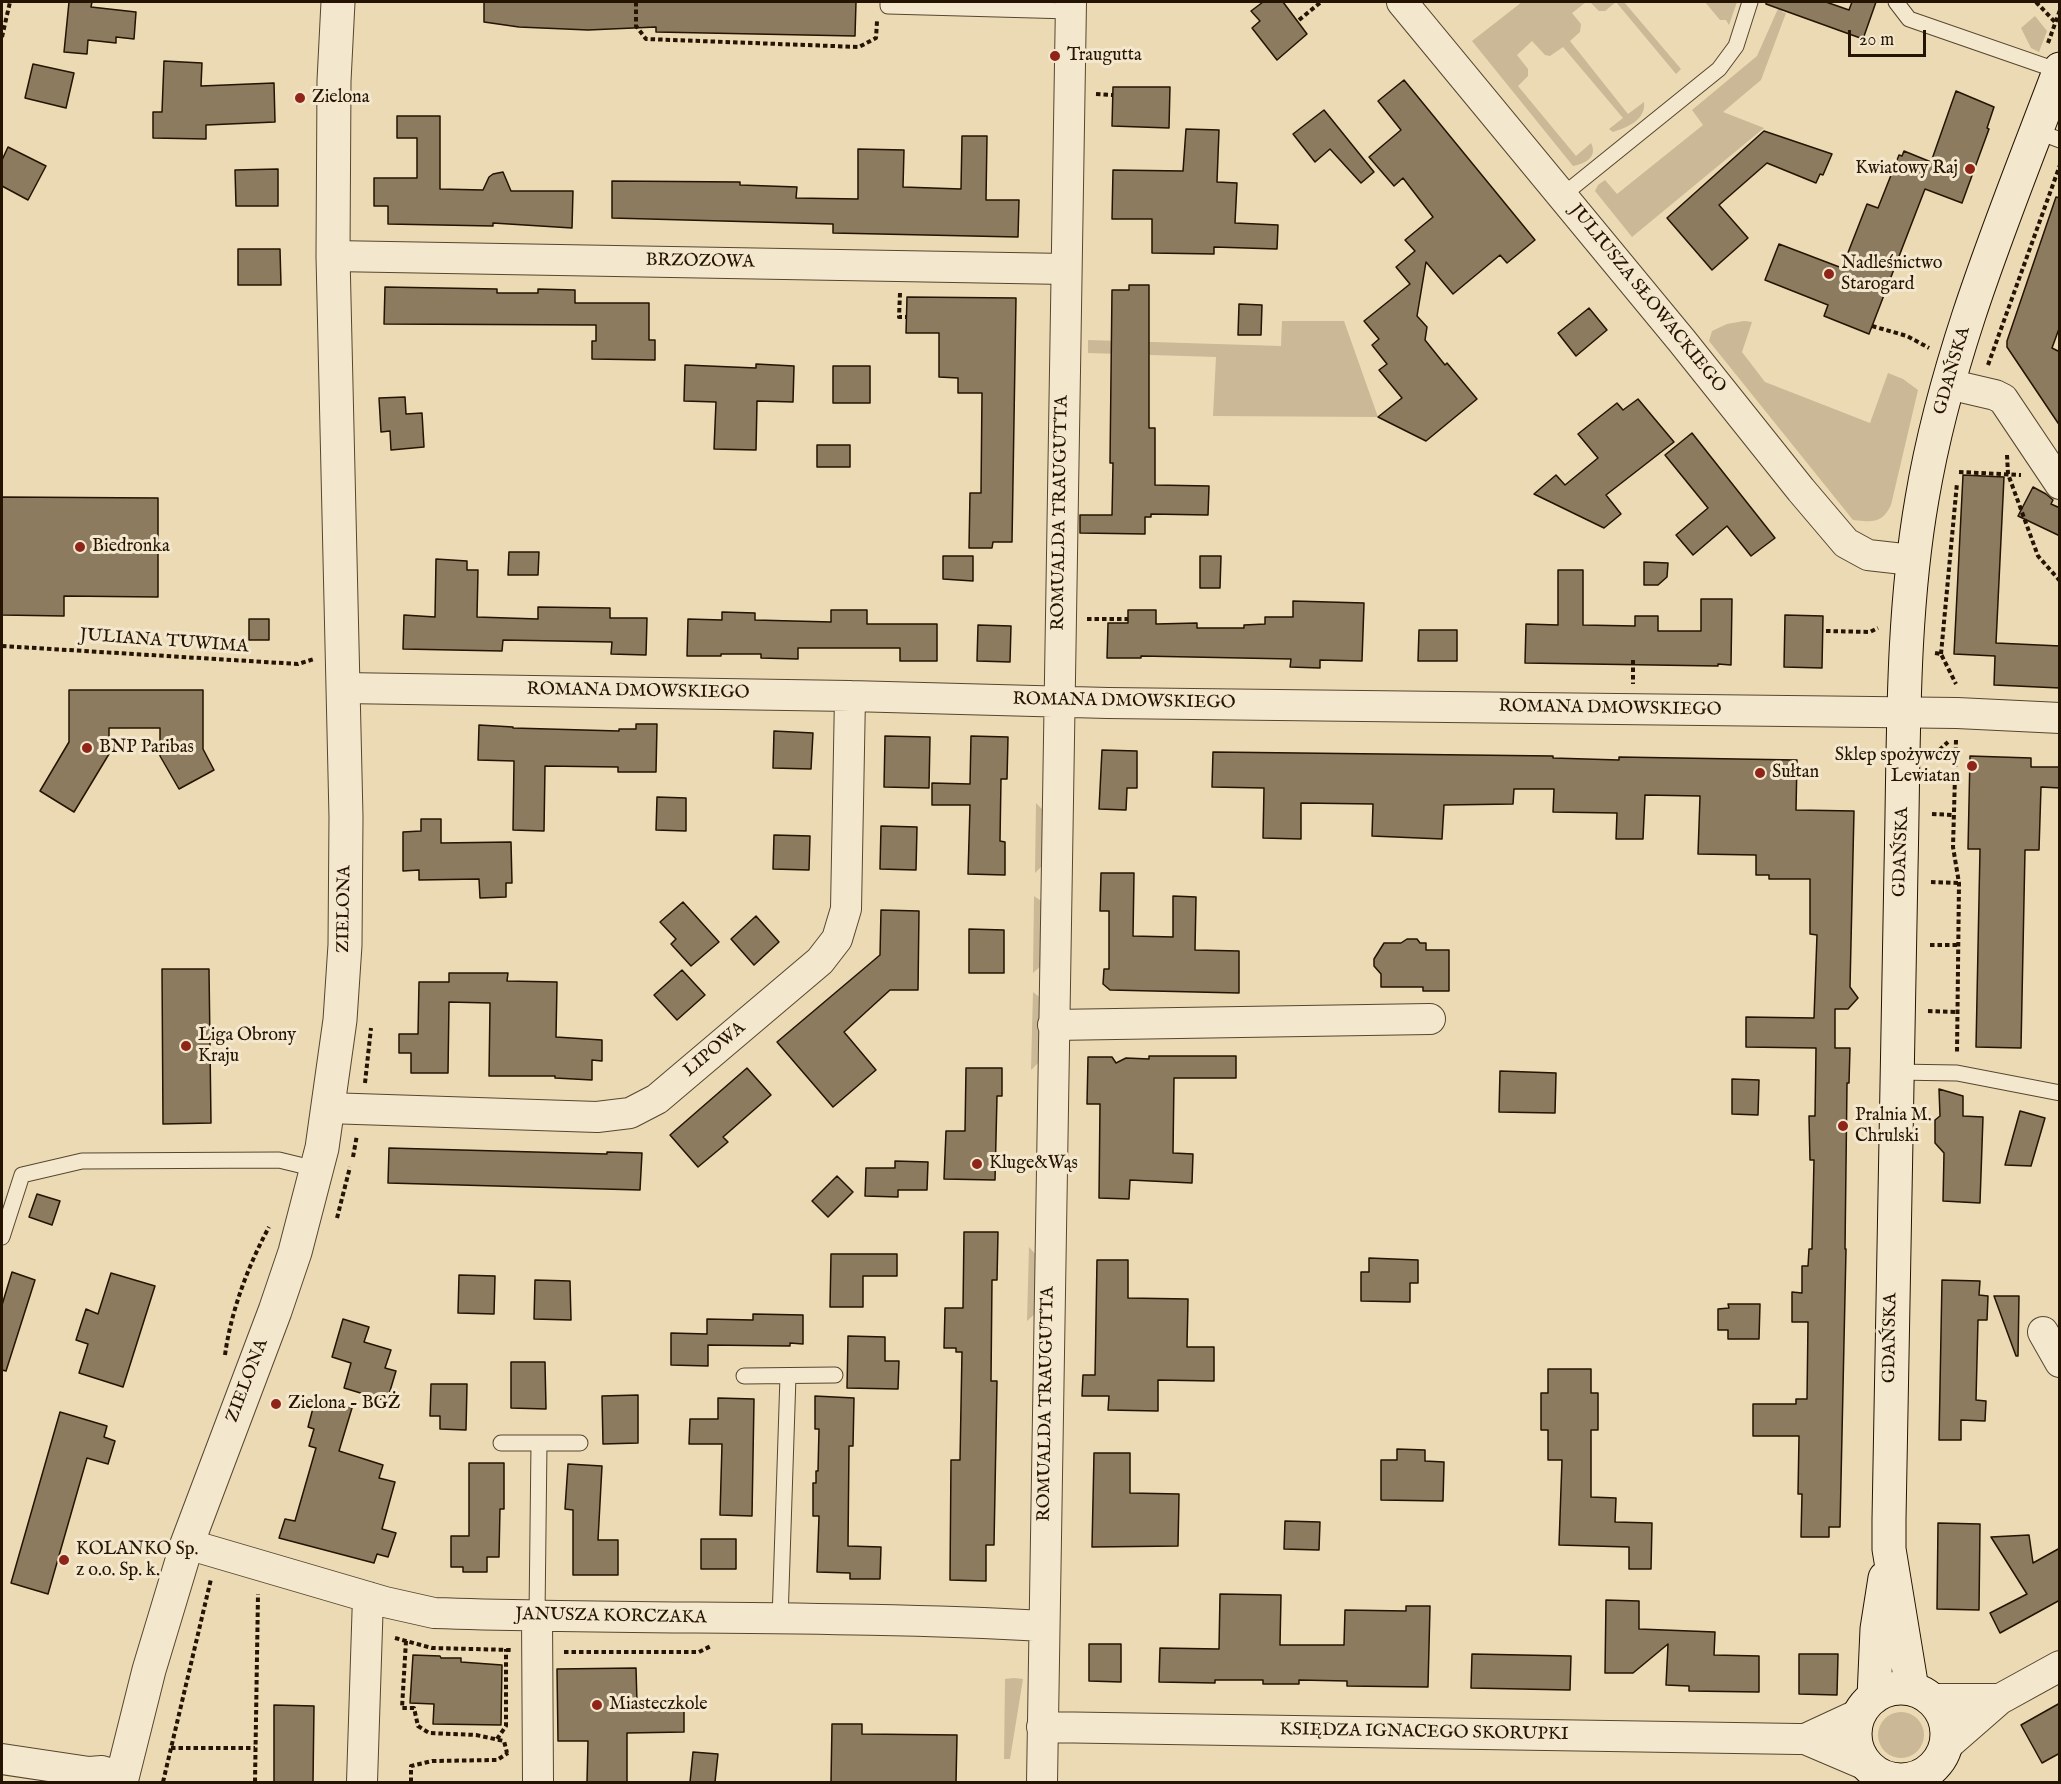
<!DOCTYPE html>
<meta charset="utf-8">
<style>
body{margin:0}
#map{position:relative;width:2061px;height:1784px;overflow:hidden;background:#ecdab4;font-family:"IM FELL English",serif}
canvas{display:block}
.frame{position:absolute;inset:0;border:3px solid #241401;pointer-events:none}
.scale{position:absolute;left:1848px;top:30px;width:78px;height:27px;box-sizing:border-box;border:3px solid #241401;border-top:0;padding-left:8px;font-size:18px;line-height:21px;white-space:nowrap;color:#241401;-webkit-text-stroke:4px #f3e7ce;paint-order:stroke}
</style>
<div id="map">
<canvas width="2061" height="1784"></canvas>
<div class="frame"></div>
<div class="scale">20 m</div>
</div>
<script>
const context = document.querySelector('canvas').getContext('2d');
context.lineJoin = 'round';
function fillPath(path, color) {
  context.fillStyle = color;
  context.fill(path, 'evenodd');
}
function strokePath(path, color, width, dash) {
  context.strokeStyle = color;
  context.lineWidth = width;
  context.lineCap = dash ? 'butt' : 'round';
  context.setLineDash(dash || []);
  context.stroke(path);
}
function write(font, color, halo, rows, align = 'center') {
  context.font = font + ' "IM FELL English",serif';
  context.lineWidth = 6;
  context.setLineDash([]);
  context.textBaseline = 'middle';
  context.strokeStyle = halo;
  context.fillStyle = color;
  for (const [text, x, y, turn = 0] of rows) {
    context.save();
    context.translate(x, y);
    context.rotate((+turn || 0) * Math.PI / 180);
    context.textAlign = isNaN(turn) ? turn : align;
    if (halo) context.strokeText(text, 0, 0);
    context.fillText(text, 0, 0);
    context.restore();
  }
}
fillPath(new Path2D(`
 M1522,2H1586L1572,13L1581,24L1580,32L1570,41L1628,114L1644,102C1646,120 1628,127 1613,132L1609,129L1623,118L1563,47L1550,56L1545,55L1532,41L1517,55L1528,69V76L1518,86L1576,156L1591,143C1598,157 1585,164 1573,166L1472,41Z
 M1590,2H1624L1681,69L1676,74L1616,2L1605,11H1599Z
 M1705,2H1737L1729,25L1726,20H1720Z
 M1781,2H1786L1782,12L1786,13L1761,80L1723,112L1764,128L1632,237L1595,191L1598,185L1605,180L1617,194L1703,125L1692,110L1757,56Z
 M2035,16L2047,31L2039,52L2031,48L2021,28Z
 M1282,321H1344L1378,417L1213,416L1216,357L1088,353V340L1281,346Z
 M1744,321L1752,322L1742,352L1765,382L1870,423L1888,373L1903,379L1918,390L1891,505C1882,524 1872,522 1853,520L1709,341L1712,331L1727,324Z
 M1036,803L1045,812V863L1035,873Z
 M1034,896L1044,903L1043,964L1033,973Z
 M1033,992L1043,1000L1041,1060L1031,1070Z
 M1029,1247L1038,1257L1037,1312L1027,1321Z
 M1014,1678L1023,1679L1010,1759H1004L1005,1679Z
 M1878 1735a23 23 0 1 1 46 0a23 23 0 1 1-46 0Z`), '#cab896');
const building = new Path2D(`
 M69,2H92L91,7L136,12L134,39L116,37V43L88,40L87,54L64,52Z
 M484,2H856L855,36L656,32V27L588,30L519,27L484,22Z
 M1263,2H1283L1307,34L1277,60L1252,28L1260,21L1251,11Z
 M1766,2H1826L1849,10L1852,2H1876L1863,39L1766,4Z
 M164,61L202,63L201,86L274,83L275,122L206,125V139L153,138V112H162Z
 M33,64L74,73L66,108L25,98Z
 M1404,80L1535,240L1507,263L1500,255L1453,294L1426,262L1417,316L1427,327L1425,340L1445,365L1447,363L1477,399L1426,441L1378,417L1402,398L1379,370L1387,364L1372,345L1379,339L1364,321L1410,284L1396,267L1415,251L1405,240L1433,217L1403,178L1394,186L1369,157L1401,130L1378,101Z
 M1113,87H1170L1169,128L1112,126Z
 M1956,91L1994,107L1987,128L1989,129L1962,203L1925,189L1869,334L1824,316L1828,305L1765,280L1779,244L1842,268L1867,204L1878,208L1899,155L1902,156L1904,151L1931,162Z
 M1324,110L1374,172L1361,183L1330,149L1315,162L1293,134Z
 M397,116H440V189L483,190L489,177L493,174L503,172L511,191H573L572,228L493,223V226L388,224V206H374V178H417V138H397Z
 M1186,129L1219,130L1217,182L1237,183L1235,223L1278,225L1277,249L1214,247V254L1152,253V219H1112L1113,170L1183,171Z
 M1764,131L1832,154L1823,175L1820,174L1816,183L1767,163L1719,205L1748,238L1712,270L1667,218Z
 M962,136H987L986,200H1019L1018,237L833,233V224L612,218V181L740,182V185L797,187L796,198L858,199V149L904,150L903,187L961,189Z
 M8,147L46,166L28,200L2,186V160Z
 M278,169V206H236L235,170Z
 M2056,197L2060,198V326L2052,348L2060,352V426L2007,347V341Z
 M238,249H280L281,285H238Z
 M1129,285H1149V428H1155V485L1209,486L1208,515L1151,514V517H1145V534L1080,533V515H1112L1113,463H1110L1112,290H1129Z
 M385,287L497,289V293H538V289L575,290V303H649V340H655V360L592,359V341H596V325L384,324Z
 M907,297L1016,298L1012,542H993L992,548H969L970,493H981L982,393H958V378L939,377V333H906Z
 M1239,304L1262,305L1261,335H1238Z
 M1589,308L1607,330L1576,356L1558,333Z
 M756,364L794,366L793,402L757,401L756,450L714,449L716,402L684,401L685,365L756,368Z
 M833,366H870V403H833Z
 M405,397L406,414L422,413L424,447L391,450L390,431L381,432L379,398Z
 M1638,399L1674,442L1606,495L1621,514L1604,528L1534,494L1556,475L1565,485L1598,458L1578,434L1617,403L1623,410Z
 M1692,433L1775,538L1751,556L1727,526L1693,555L1676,535L1708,508L1665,455Z
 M817,445H850V467H817Z
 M1963,475L2004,477L1996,643L2060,646V688L1994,685L1995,656L1954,654Z
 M2033,487L2046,494L2053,500L2051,504L2060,508V536L2018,516Z
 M2,497L158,498V597L64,596V616L2,615Z
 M509,552H539L538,575H508Z
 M943,556H973V581L943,579Z
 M1200,556H1221L1220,588H1200Z
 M436,559L467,561V570H478L477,617L538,619V607L610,608V618H647L646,655L611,654L612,642L503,640L502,651L403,649L404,615L435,617Z
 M1644,562L1668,563L1667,577L1658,585H1644Z
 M1558,570H1583V625L1635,626V616H1658V631H1701V599H1732L1731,665L1718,664V666L1525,663L1526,624L1558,625Z
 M1293,601L1364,603L1362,661L1320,660V668L1290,667L1291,659L1141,656V658H1107L1108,623H1128V610H1156V624L1197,623V628H1244V625L1265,624V617H1293Z
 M831,610H867V624H937V661H900V648H798V659L761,658V654H721V656H687L688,619L722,620V612L755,613V620L831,622Z
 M1785,615L1823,616L1822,668L1784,667Z
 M249,619H269V640H249Z
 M978,625L1011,626L1010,662L977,661Z
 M1419,630H1457V661H1418Z
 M69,690H203V749L214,770L179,789L160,756V728H109V754L74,812L40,791L69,742Z
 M636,724H657L656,772H618V767L545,766L544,831L513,830L514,761L478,760L479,725L513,727V728L619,731V729H636Z
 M774,731L813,733L811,769L773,768Z
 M885,736L930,737L929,788L884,787Z
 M971,736L1008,737L1007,779H1001L1000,841L1005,842V875L968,874L970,805H932V783L970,784Z
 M1102,750L1137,751V788H1127L1126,810L1099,809Z
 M1213,752L1553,756V758L1619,760V757L1797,760L1796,810L1854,811L1850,987L1858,998L1848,1009H1835V1048H1850L1849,1083H1847L1845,1249H1846L1840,1527H1829V1537H1801L1802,1494H1798L1799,1436H1753V1404H1796V1399H1807L1808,1322H1792V1292L1802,1293V1266H1808L1809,1249H1812L1814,1160H1810L1809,1116H1815L1816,1048L1746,1047V1017L1814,1018L1817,935L1810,934V879H1769V875H1756V855L1698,854L1700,796L1645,795L1643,839H1616L1617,813L1553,812L1554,789H1514L1513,804L1444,805L1442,839L1372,836L1373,804L1301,803V839L1263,838L1264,788L1212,787Z
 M1970,756L2031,758V767H2060V788L2041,787L2039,850H2025L2021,1048L1976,1047L1980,849H1968Z
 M657,797L686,798V831L656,830Z
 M421,819H441V843L511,842L512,883H506V897L480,898L479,879L419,880V870L403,871V832L421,831Z
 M881,826L917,827L916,870L880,869Z
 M774,835L810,836L809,870L773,869Z
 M1101,873H1134L1133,936L1173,937V896L1196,897L1195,950L1239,951V993L1110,990L1103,984L1104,969H1109V911H1100Z
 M683,902L719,942L691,966L671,944L676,939L660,922Z
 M881,910L919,911L918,990H890L844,1032L876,1070L833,1107L777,1042L880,955Z
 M756,916L779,942L754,965L731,939Z
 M969,929L1004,930V973H969Z
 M1407,939H1417L1420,943H1426V950H1449V991H1423V987H1381V974L1374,966V959L1384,943H1401Z
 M162,969H209L211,1123L163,1124Z
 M682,970L705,995L677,1020L654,995Z
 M449,973H508L507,981L557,982L556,1037L602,1040V1061L592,1060V1080L555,1078V1076H489L490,1003L449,1002L448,1073H411V1053H399V1034H418L419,982H449Z
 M1149,1056H1236V1078H1174L1173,1153L1193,1154L1192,1183L1130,1180L1129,1199L1099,1198L1100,1104H1087L1088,1057H1112L1116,1063L1126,1058L1149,1059Z
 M747,1068L771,1095L723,1137L728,1142L698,1167L670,1135Z
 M966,1068H1002V1096H997L995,1180L944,1179L946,1131H965Z
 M1500,1071L1556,1073L1555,1113L1499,1112Z
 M1732,1079L1759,1080L1758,1115L1732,1114Z
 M1939,1089L1963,1096V1116L1983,1117L1980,1203L1943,1201L1944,1153L1935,1143V1120L1940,1116Z
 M2020,1111L2045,1118L2031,1166L2005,1165Z
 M389,1148L607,1154V1152L642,1153L640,1190L388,1183Z
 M895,1161L928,1162L927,1190H898V1197L865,1196L866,1168H895Z
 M837,1176L853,1192L828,1217L812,1201Z
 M37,1194L60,1201L52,1225L29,1217Z
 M964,1232H998L997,1280H992L991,1381H997L994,1545H986V1581L950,1580L951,1460H960L962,1352H956V1348H944L945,1308H963Z
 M831,1254H897V1276H863V1307H830Z
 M1369,1258L1418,1260V1283H1410V1302L1361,1301V1272H1369Z
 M1097,1260H1128V1298L1188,1299L1187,1347H1214V1381L1158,1380V1411L1108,1410L1109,1396H1082L1083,1375H1095Z
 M12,1272L35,1280L6,1371L2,1370V1305Z
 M111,1273L155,1286L123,1387L79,1373L88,1344L76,1340L86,1309L98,1314Z
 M459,1275L495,1276L494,1314L458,1313Z
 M535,1280L570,1281L571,1320L534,1319Z
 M1942,1280L1980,1281L1979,1295L1988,1296L1987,1320H1978L1976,1400L1986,1401L1985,1421L1961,1420V1440H1939Z
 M1994,1296H2019L2018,1356H2016Z
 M1728,1304H1760L1759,1339H1728V1330H1718V1309L1729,1308Z
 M753,1314L803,1315V1344L790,1343V1346L708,1345V1366L671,1365V1333L707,1334V1319L753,1320Z
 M343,1319L369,1327L364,1342L391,1350L385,1368L396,1371L387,1401L344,1388L351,1363L332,1357Z
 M848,1336L885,1337V1361H899L898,1389L847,1388Z
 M511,1362H545L546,1409L511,1408Z
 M1548,1369H1591V1393H1598V1430H1591V1497L1616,1498L1615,1522L1652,1523L1651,1569H1629V1547L1559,1545L1562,1460H1548V1430H1541V1393H1548Z
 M431,1384H467L466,1430L440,1429V1416H430Z
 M638,1395V1443L603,1444L602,1396Z
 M815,1396L854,1398L853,1446H849L848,1546L881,1547L880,1579H850V1573L817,1572L819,1516H813V1483H816V1471H818L819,1429H815Z
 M320,1398L352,1408L339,1451L383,1465L379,1478L395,1482L382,1529L396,1533L388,1557L377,1554L374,1563L279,1538L285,1519L295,1521L316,1448L309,1446L314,1429L308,1427L313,1408L317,1410Z
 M718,1398L754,1399L752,1516L720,1515L722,1444H689L690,1419H718Z
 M60,1412L107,1426L104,1437L115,1441L108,1464L87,1458L48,1594L11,1583Z
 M1397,1449L1425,1450V1461L1444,1462L1443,1501L1381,1500V1460H1397Z
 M1094,1453H1130V1493L1179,1494L1178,1546L1092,1547Z
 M469,1463H504V1509H500L499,1557H487V1572H463V1567H451V1536H469Z
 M568,1464L602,1466L598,1540H618V1575H573V1510L565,1509Z
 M1285,1521L1320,1522L1319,1550L1284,1549Z
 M1938,1523L1980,1524L1979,1610L1937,1609Z
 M2029,1535L2033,1563L2060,1548V1600L2000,1633L1990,1613L2027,1594L1991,1537Z
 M701,1539H736V1569H701Z
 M1220,1594L1281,1595L1280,1645H1344L1345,1610L1406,1611V1606H1430L1428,1687L1347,1686V1681L1299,1680V1684H1263V1680H1215V1683L1159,1682L1160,1648L1219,1649Z
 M1606,1600L1639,1601V1629L1715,1632L1714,1655L1759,1656V1692L1689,1691V1686L1666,1685L1668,1644L1633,1673H1605Z
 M1089,1644H1121V1682L1089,1681Z
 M1472,1654L1571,1656L1570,1690L1471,1688Z
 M1799,1654H1838L1837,1695L1799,1694Z
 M413,1655L440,1656L441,1658H461V1662L502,1665L501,1725L433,1724L434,1704L410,1703Z
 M636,1668L637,1703H684V1732L627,1733V1782H587L588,1741H558L557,1669Z
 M2060,1703V1753L2042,1763L2021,1725Z
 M274,1705L314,1706L313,1782H274Z
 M832,1724H862V1734L957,1735L956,1782H831Z
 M693,1752L718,1754L715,1782H690Z`);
fillPath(building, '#8c7b5e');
strokePath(building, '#241401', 1.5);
const service = new Path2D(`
 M888,2V6L1070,11
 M1896,2L1909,19L2059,71
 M2036,131L2060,140
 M1563,195L1719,69L1736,46L1750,2
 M1896,1072L1957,1073L2060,1093
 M2,1237L22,1175L82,1161L279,1160L316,1169
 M744,1376L835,1375
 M501,1443H539
 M537,1616L539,1443H580
 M780,1620L788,1376`);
const minor = new Path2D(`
 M1402,2L1682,341L1801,490L1846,543L1868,555L1912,560
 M333,256L1066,269
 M1948,384L1995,395L2003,399L2060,484
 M343,688L850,696L1108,703L1957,713L2060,718
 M1053,1025L1430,1019
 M327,1108L597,1117L630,1113L657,1099L820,961L837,939L846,909L850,696
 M2043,1332L2060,1362
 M187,1544L385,1602L434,1613C638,1620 841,1615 1044,1626
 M537,1616L538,1782
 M1930,1699H2000
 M1042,1727L1798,1739H1805L1859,1714
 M1805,1739L1866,1765
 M1945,1747L2000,1699L2060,1666
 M2,1759L89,1772L102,1771L122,1777
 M362,1782L368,1597
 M1042,1782L1071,2`);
const tertiary = new Path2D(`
 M121,1782L149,1670L187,1544L275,1311L295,1252L322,1148L340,1020L345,945L346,817L333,256L334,81L338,2`);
const secondary = new Path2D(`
 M1855 1734a46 46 0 1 1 92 0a46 46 0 1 1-92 0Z
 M1912,1689L1889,1549V1519C1892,1302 1895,1085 1901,868C1904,745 1901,620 1922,499C1947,350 2007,210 2060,69
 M1874,1697L1877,1629L1885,1578`);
strokePath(service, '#56462e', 17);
strokePath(minor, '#56462e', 32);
strokePath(tertiary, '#56462e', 35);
strokePath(secondary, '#241401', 35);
strokePath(new Path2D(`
 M636,2V26L646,39L859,47L876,38L877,21
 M2036,2L2055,22
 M1299,20L1321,2
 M2,37L10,2
 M2048,43L2060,10
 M1096,94L1113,95
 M900,293L899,317H907
 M1872,326L1907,336L1929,348
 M1988,365L2060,165
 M2007,455L2008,474L2038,556L2060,581
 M1959,472L2021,475
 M1087,619H1128
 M1826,631L1870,632L1878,628
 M2,646L298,664L314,659
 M1935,653L1941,654L1956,684
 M1941,654L1957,483
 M1633,660V684
 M1956,740L1953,847L1959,883L1957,1053
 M1934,755L1948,742
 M1932,814L1954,815
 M1931,882L1959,883
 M1930,945H1958
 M1928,1011L1957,1012
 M365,1083L371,1028
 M353,1157L357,1135
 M337,1218L350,1167
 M225,1355C231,1311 248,1266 269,1227
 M395,1638L432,1648L511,1650
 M406,1641L402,1708H414L418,1726L429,1733L476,1735L504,1741L507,1753
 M564,1652H699L711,1646
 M497,1739L506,1726V1649
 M171,1748H255
 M163,1782L211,1579
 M255,1782L258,1594
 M411,1782V1766L432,1761L497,1760L508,1753`), '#241401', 4, [4.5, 3]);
strokePath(service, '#f3e7ce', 15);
strokePath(minor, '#f3e7ce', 30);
strokePath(tertiary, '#f3e7ce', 33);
strokePath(secondary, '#f3e7ce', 33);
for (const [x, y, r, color] of [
 [1055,56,6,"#8f2418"],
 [300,98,6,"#8f2418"],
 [1970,169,6,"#8f2418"],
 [1829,274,6,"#8f2418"],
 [80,547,6,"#8f2418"],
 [87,748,6,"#8f2418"],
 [1972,766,6,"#8f2418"],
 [1760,773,6,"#8f2418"],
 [186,1046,6,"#8f2418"],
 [1843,1126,6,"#8f2418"],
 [977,1164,6,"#8f2418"],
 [276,1404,6,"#8f2418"],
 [64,1560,6,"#8f2418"],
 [597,1705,6,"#8f2418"]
]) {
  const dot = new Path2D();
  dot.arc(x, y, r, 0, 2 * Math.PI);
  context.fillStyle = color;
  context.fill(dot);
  strokePath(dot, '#f3e7ce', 2);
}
write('18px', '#241401', '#f3e7ce', [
 ["Traugutta",1067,56],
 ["Zielona",312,98],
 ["Kwiatowy Raj",1958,169,"right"],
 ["Nadleśnictwo",1841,264],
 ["Starogard",1841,285],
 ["Biedronka",92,547],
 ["BNP Paribas",99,748],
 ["Sklep spożywczy",1960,756,"right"],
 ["Lewiatan",1960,777,"right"],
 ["Sułtan",1772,773],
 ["Liga Obrony",198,1036],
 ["Kraju",198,1057],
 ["Pralnia M.",1855,1116],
 ["Chrulski",1855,1137],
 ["Kluge&Wąs",989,1164],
 ["Zielona - BGŻ",288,1404],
 ["KOLANKO Sp.",76,1550],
 ["z o.o. Sp. k.",76,1571],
 ["Miasteczkole",609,1705]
], 'left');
write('18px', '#241401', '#f3e7ce', [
 ["BRZOZOWA",700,262,1],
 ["JULIUSZA SŁOWACKIEGO",1647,299,51],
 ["GDAŃSKA",1953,371,-74],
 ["ROMUALDA TRAUGUTTA",1061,513,-89],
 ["JULIANA TUWIMA",164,642,4],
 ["ROMANA DMOWSKIEGO",638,692,1],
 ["ROMANA DMOWSKIEGO",1124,702,1],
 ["ROMANA DMOWSKIEGO",1610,709,1],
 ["GDAŃSKA",1902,852,-88],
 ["ZIELONA",345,909,-89],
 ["LIPOWA",715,1050,-40],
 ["GDAŃSKA",1891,1338,-89],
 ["ZIELONA",248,1381,-69],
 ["ROMUALDA TRAUGUTTA",1047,1404,-89],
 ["JANUSZA KORCZAKA",611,1617,1],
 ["KSIĘDZA IGNACEGO SKORUPKI",1424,1733,1]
]);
</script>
